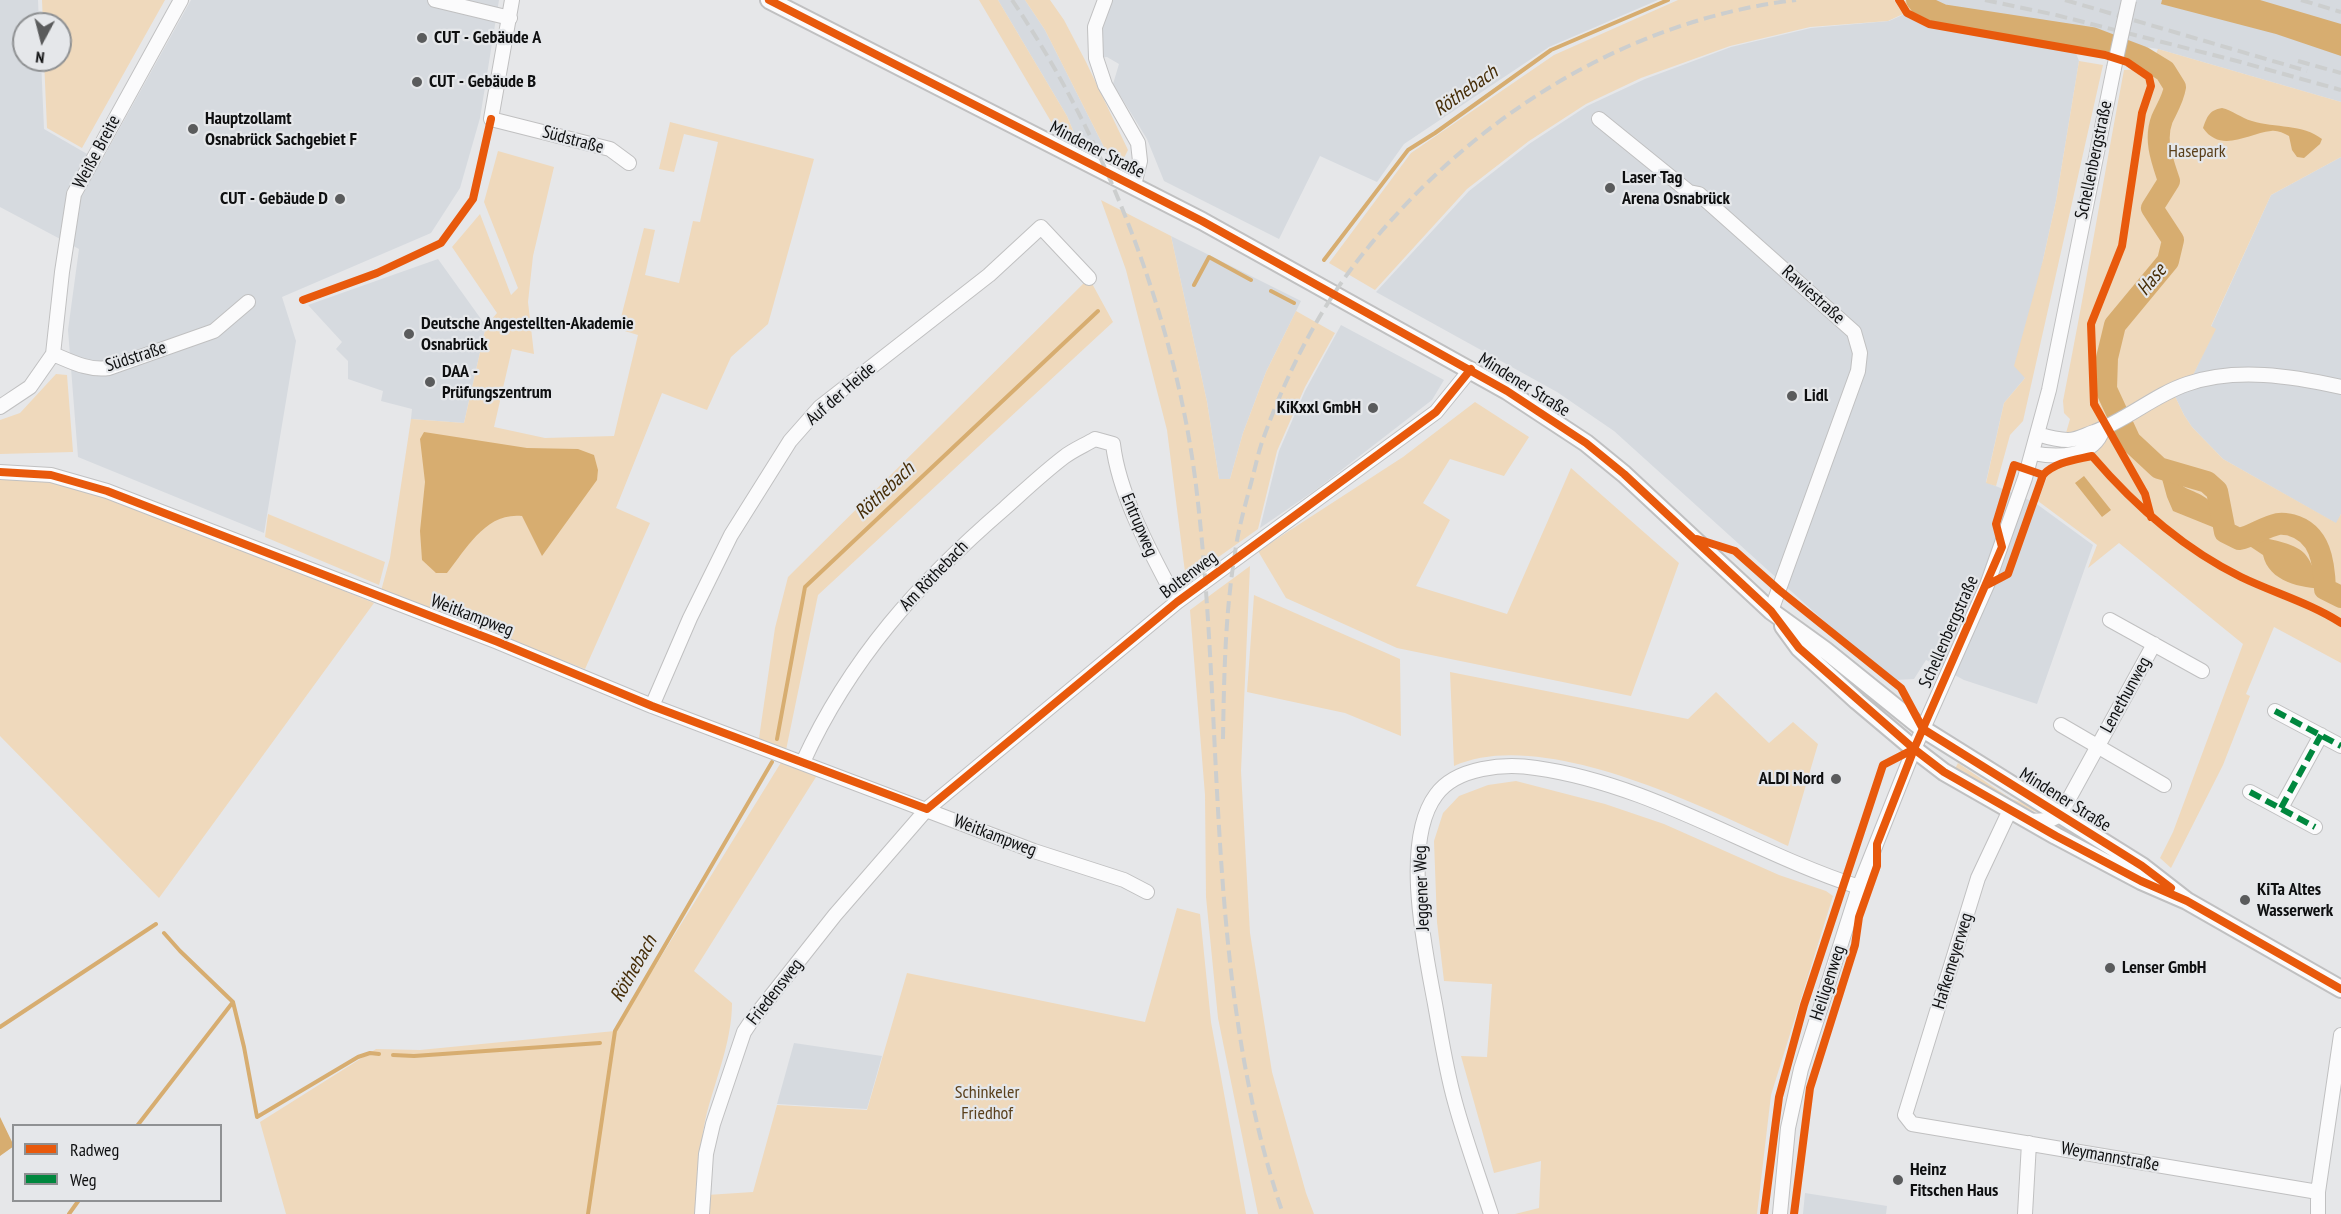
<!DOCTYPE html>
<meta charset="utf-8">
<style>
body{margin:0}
#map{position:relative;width:2341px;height:1214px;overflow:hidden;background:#e6e7e9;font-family:"PT Sans Narrow",sans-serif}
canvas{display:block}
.legend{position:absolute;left:12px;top:1124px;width:210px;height:78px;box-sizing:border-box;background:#e5e7ea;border:2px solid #8f9193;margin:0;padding:8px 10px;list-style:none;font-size:18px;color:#0e0f10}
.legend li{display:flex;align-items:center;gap:12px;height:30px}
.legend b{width:30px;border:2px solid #8f9193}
.north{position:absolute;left:12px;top:12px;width:60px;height:60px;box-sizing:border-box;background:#e5e7ea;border:2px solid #8f9193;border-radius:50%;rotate:187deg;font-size:16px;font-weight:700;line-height:24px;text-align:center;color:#0e0f10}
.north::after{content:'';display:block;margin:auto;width:21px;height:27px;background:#5a5b5c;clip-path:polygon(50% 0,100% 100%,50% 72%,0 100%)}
</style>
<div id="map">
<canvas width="2341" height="1214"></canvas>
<ul class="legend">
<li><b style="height:8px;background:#e8590c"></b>Radweg</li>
<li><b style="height:8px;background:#00873e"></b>Weg</li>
</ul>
<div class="north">N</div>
</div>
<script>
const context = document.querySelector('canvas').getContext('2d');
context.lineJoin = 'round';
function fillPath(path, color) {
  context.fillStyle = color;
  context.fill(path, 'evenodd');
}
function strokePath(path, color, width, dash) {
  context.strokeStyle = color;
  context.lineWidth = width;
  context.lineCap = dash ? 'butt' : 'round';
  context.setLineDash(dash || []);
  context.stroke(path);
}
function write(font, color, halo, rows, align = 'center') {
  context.font = font + ' "PT Sans Narrow",sans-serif';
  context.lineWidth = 4.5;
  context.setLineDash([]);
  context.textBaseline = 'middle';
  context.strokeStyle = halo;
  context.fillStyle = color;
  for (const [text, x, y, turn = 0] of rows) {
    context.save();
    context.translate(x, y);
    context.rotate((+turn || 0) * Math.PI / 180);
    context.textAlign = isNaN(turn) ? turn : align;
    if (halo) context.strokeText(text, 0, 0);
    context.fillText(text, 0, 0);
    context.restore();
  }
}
fillPath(new Path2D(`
 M0,0H38L39,24H24V60H41L44,129L101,162L191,0H499L480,118L460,188L431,233L282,297L296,341L264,533L78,457L68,330L79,249L0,207Z
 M998,0H1025L1045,30L1108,155L1077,140L1067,116Z
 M1099,0H1658L1549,47L1404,144L1377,182L1320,156L1279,239L1164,181L1147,139L1113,84L1119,64L1107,57L1096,58Z
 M1917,0H2341V102L2158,49L1942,15L1921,5Z
 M1907,13L1929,24L2074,48L2079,61L2056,201L2043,260L2025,378L2004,403L1986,482L2034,502L2093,545L2037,704L1964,680L1926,660L1914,679L1895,680L1844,639L1614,431L1557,392L1376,292L1469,191L1529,144L1587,106L1645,79L1731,47L1811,28L1889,21Z
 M2341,157V514L2337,524L2223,459L2192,427L2184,415L2172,390L2189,383L2215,329L2211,327L2271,195Z
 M1171,236L1301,301L1266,372L1243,433L1230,479H1219L1207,402Z
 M438,259L486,326L464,423L411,419L412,409L381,401L383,391L348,379V361L336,349L342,342L308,305Z
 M1341,325L1444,380L1432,400L1317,489L1260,528L1279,451L1305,391Z
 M794,1043L882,1056L867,1109L777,1104Z
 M1805,1193L1887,1206L1886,1214H1803Z`), '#d6dadf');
fillPath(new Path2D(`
 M42,0H165L82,148L47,128L44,60H60V24H43Z
 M979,0H998L1067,116L1077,140L1056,130Z
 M1025,0H1050L1064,20L1086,62L1128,150L1124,158H1115L1108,155L1045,30Z
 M1894,0L1903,14L1888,21L1810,27L1730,46L1641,78L1586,104L1529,141L1467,189L1375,290L1329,263L1411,153L1554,55L1678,0Z
 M1917,0L1921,5L1942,15L2092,38L2108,43L2105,55L1929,24L1907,13L1900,1Z
 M2158,49L2341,102V157L2271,195L2211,326L2216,329L2189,383L2172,390L2184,415L2192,427L2223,459L2336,523L2341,514V663L2274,627L2246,694L2250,696L2223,765L2171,868L2160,858L2173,832L2243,644L2119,543L2088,568L2097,545L2038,501L2047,477L2056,468L2070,419L2064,413L2063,401C2085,291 2103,181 2124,70L2149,69Z
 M2079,61L2103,65L2023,421L2010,435L1996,486L1986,483L2004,403L2025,378L2014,366L2043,260L2056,201Z
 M670,122L814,159L768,324L731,357L707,410L662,393L616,508L650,523L585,669L381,591L390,558L411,419L464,423L486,326L497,313L452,247L480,214L511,295L518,288L484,202L498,151L554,167L533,256L528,302L534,354L512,349L494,427L545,438L614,436L638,335L618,329L644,228L655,230L645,275L679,283L693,221L700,222L718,142L684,134L674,172L659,169Z
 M1101,200L1171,236L1207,402L1219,479H1230L1243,433L1266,372L1296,311L1335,333L1305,387L1277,451L1258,529L1186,580L1167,430L1126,270Z
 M1089,278L1113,322L818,595L785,755L821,769L694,971L732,1003C732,1043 714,1082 705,1121C699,1152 697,1183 696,1214H286L260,1122L376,1049L420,1050L615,1031L785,756L758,745L775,628L788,577Z
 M56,374L67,375L73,452L0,454V420L20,413Z
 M1475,402L1529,437L1504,476L1450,459L1423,503L1450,520L1416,586L1507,614L1571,468L1679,563L1631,696L1397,648L1286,598L1258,551L1403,457Z
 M51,475L177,523L374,603L159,898L0,736V476Z
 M268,514L385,562L379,585L265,537Z
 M1250,566L1241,771L1250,933L1272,1072L1306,1193L1314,1214H1258L1218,1018L1206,897L1205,795L1190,610Z
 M1254,595L1400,659L1401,736L1345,713L1247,692Z
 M1450,672L1688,719L1716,692L1769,743L1793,722L1818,744L1788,846C1705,808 1543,726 1454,766Z
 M1958,763L2011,799L2031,805L2044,815L2001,798L1954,771Z
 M1516,781L1605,804L1664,824L1779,875L1826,891L1833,896L1771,1095L1757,1214H1515L1539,1208L1541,1161L1494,1173L1461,1056L1487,1057L1492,984L1444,981L1437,922L1434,841L1443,813L1459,796L1488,785Z
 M1177,908L1200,914L1211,1022L1246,1214H707V1195L753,1192L777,1105L867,1110L907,973L1145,1022Z`), '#efd9bc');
fillPath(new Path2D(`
 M2162,0H2260L2341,24V56L2276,34L2161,4Z
 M2222,108C2232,110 2241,118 2252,121C2275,128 2303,124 2322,139L2320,144L2304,158L2297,157L2292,150L2289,136C2283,133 2277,130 2271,131C2249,133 2221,154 2203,128C2207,117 2209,110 2222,108Z
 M424,432L527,448L578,449L594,455L598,470L597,480L542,556L522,516C486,512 467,548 447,573H436L422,560L420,531L425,482L420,439Z
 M2159,468L2173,472C2178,490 2194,489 2206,498C2218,507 2223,519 2225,532L2173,511L2167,497Z
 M2084,476L2111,510L2102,517L2075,483Z
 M2254,535C2269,540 2293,542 2304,553C2314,564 2311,571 2324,579L2325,589C2301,588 2269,582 2263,555L2239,539Z
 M0,1117L14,1146L0,1156Z`), '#d7ad70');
strokePath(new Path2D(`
 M1324,260L1408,150L1435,133L1551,50L1668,0
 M1194,285L1209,257L1251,280
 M1271,291L1294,303
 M777,739L805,587L1098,311
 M164,933L180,951L233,1002
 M0,1027L156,924
 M393,1055L414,1056L600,1043
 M137,1126L233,1002L244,1047L257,1117L358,1057L370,1053L379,1054
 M69,1214L79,1200
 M588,1214L615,1031L772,762`), '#d7ad70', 4);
strokePath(new Path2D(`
 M1917,0L1921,5L1942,15L2092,38L2142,57L2165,71L2175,87C2173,99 2167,108 2162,119C2154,140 2162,160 2169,181L2152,208L2173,240L2168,261L2115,325L2107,358L2106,389L2130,441L2159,468L2207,482L2217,491L2225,532L2239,539C2253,536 2264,527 2278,524C2283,523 2286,524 2291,525C2321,533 2324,563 2325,589L2341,597`), '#d7ad70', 22);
const minor = new Path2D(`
 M435,0L510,18
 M512,0L491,119L610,149L629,163
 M1105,0L1095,27L1096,58L1105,85L1138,143L1140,161L1134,185
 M1599,119L1689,192L1699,194L1854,332L1860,353L1858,371L1771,611
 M53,354C72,362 89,371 109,368L214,331L248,302
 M0,407L30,387L53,354L62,272L74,194L181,0
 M2037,434C2047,437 2058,440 2068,440C2078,440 2085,435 2094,432C2127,420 2154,395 2187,384C2236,367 2292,376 2341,387
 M2032,453C2057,458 2094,458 2103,429
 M0,472L51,475L107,491L498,642L652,706L1034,851L1124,880L1147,892
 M2110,620L2202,671
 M652,706L690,618L731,535L790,441L820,407L989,275L1041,227L1089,278
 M2275,711L2341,746
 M2061,725L2164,785
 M803,762C850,659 919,582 1005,508C1024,491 1043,473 1064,457C1073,450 1085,445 1095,439L1113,444C1119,496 1152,555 1177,602
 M2250,792L2315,827
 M2281,808L2321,735
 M2010,810L1978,878L1905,1115L1912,1124L2318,1192
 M2029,821L2050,820L2060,815L2154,644
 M702,1214L706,1154L713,1124L744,1032L752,1020L835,915L927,809L1177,602L1436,412L1471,369
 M1491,1214C1479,1177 1465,1139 1455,1102C1446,1070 1441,1037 1435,1004C1425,950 1401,842 1436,795C1456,767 1505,763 1536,768C1651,784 1751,852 1859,887
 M1780,1214L1788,1128L1801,1069L1859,887L1914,749L1987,585L2025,478L2049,390L2114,68
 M2025,1214L2029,1143
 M2318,1214V1192L2341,1035`);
const major = new Path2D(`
 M769,0L1202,221L1507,391L1586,443L1624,474L1771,611L1825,650L1923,729L2142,866L2187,901
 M1783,626L1799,648L1857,701L1914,749L1944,772L2056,836L2141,881L2187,901L2341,989`);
strokePath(minor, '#c0c0c1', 16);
strokePath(major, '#c0c0c1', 20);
strokePath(minor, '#fbfbfc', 14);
strokePath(major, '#fbfbfc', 16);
strokePath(new Path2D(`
 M1012,0C1107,140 1178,325 1197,494C1225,733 1204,983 1283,1214
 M1985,0L2056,15L2237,61L2341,90
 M2065,0L2307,71
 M2301,0L2341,12
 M2298,61L2341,73
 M1223,739C1224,677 1225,615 1235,553C1238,531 1244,509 1250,487C1254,473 1257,457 1262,442C1284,380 1315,316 1355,264C1462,124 1620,21 1796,0`), '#cccece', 4, [12, 6]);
const minorBridge = new Path2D(`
 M2114,68L2129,0`);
strokePath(minorBridge, '#c0c0c1', 16, []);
strokePath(minorBridge, '#fbfbfc', 14);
strokePath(new Path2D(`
 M2275,711L2341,746
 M2250,792L2315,827
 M2281,808L2321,735`), '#00873e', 6, [12, 6]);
strokePath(new Path2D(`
 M769,0L1202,221L1507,391L1586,443L1624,474L1771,611L1799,648L1914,749L1944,772L2056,836L2141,881L2187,901L2341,989
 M1899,0L1907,13L1929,24L2105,55L2127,62L2149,77L2151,86L2142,113L2122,246L2091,324L2094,404L2145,494L2151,517
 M303,300L377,273L441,243L473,199L491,119
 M0,472L51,475L107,491L498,642L652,706L927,809L1177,602L1436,412L1471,369
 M1697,539L1735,551L1779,590L1901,688L1923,729L2142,866L2171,888
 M1987,585L2008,574L2043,475C2055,462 2075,460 2092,456C2134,505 2182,548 2241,577C2274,593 2310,603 2341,623
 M1764,1214L1779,1097L1804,1005L1883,765L1914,749
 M1794,1214L1810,1088L1855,945L1859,917L1877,866V844L1914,749L2002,547L1996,524L2014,465L2043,475`), '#e8590c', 8);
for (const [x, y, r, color] of [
 [422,38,6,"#5a5b5c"],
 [417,82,6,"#5a5b5c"],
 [193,129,6,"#5a5b5c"],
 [1610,188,6,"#5a5b5c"],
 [340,199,6,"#5a5b5c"],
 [409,334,6,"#5a5b5c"],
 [430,382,6,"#5a5b5c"],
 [1792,396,6,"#5a5b5c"],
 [1373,408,6,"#5a5b5c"],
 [1836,779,6,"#5a5b5c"],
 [2245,900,6,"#5a5b5c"],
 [2110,968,6,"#5a5b5c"],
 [1898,1180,6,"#5a5b5c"]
]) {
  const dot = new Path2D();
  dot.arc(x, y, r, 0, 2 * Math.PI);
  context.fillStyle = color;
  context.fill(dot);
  strokePath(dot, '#e5e7ea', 2);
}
write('bold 18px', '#0e0f10', '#e5e7ea', [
 ["CUT - Gebäude A",434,38],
 ["CUT - Gebäude B",429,82],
 ["Hauptzollamt",205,119],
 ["Osnabrück Sachgebiet F",205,140],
 ["Laser Tag",1622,178],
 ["Arena Osnabrück",1622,199],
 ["CUT - Gebäude D",328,199,"right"],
 ["Deutsche Angestellten-Akademie",421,324],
 ["Osnabrück",421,345],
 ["DAA -",442,372],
 ["Prüfungszentrum",442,393],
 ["Lidl",1804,396],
 ["KiKxxl GmbH",1361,408,"right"],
 ["ALDI Nord",1824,779,"right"],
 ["KiTa Altes",2257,890],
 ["Wasserwerk",2257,911],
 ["Lenser GmbH",2122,968],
 ["Heinz",1910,1170],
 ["Fitschen Haus",1910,1191]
], 'left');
write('18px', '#0e0f10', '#e5e7ea', [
 ["Südstraße",573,140,15],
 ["Mindener Straße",1097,150,27],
 ["Weiße Breite",97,152,-62],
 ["Schellenbergstraße",2094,160,-78],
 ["Rawiestraße",1813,295,42],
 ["Südstraße",136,357,-18],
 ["Mindener Straße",1524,385,32],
 ["Auf der Heide",841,394,-41],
 ["Entrupweg",1139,525,67],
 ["Boltenweg",1189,575,-37],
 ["Am Röthebach",934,576,-46],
 ["Weitkampweg",472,616,21],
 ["Schellenbergstraße",1949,632,-66],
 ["Lenethunweg",2126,695,-61],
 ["Mindener Straße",2065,800,32],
 ["Weitkampweg",995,836,21],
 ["Jeggener Weg",1422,888,-92],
 ["Hafkemeyerweg",1953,961,-73],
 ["Heiligenweg",1828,983,-72],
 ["Friedensweg",775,992,-52],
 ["Weymannstraße",2110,1157,10]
]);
write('18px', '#5a401c', '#e5e7ea', [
 ["Hasepark",2197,152],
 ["Schinkeler",987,1093],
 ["Friedhof",987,1114]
]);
write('italic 20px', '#462d07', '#e5e7ea', [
 ["Röthebach",1466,91,-35],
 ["Hase",2152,280,-51],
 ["Röthebach",885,491,-43],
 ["Röthebach",634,969,-60]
]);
</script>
